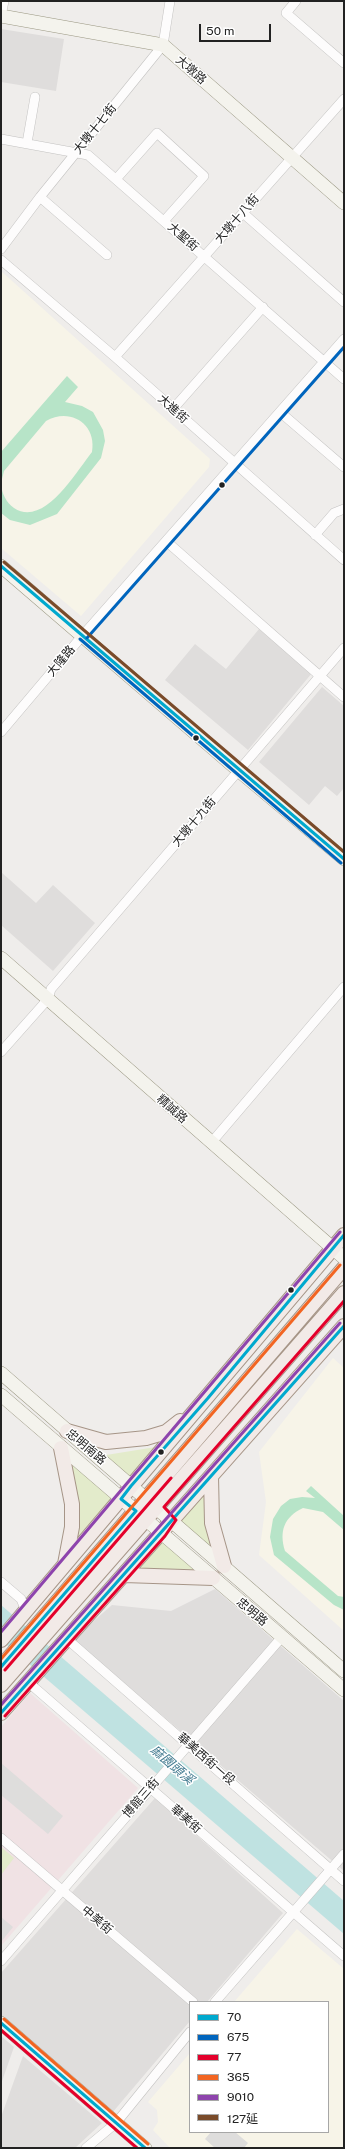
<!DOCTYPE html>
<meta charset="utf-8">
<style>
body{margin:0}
#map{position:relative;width:345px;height:2149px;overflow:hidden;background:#efedeb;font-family:"Public Sans","Noto Sans TC",sans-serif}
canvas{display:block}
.frame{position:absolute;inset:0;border:2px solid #222;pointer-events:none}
.legend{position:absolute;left:189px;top:2001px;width:140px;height:132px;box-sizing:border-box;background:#fff;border:1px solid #a7a7a7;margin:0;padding:5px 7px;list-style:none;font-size:12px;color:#222}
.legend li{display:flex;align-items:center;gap:8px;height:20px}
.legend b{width:20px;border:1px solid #a7a7a7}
.scale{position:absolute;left:199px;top:24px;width:72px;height:18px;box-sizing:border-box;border:2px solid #222;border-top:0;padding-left:5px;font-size:12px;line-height:14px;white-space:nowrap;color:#222;-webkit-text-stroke:3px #fff;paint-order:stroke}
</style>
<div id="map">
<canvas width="345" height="2149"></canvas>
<div class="frame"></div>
<ul class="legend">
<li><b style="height:5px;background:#00a9ce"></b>70</li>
<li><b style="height:5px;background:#0065bd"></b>675</li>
<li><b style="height:5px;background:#e4002b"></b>77</li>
<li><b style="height:5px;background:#f26522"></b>365</li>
<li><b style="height:5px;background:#8e44ad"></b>9010</li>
<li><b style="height:5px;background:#7a4b2a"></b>127延</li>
</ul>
<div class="scale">50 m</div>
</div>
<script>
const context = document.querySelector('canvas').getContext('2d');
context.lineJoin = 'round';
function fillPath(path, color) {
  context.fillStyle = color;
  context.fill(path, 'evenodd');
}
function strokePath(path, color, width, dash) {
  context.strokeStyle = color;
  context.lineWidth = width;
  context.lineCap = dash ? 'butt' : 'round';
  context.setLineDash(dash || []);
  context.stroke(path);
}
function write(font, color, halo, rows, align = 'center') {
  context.font = font + ' "Public Sans","Noto Sans TC",sans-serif';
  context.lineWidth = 3;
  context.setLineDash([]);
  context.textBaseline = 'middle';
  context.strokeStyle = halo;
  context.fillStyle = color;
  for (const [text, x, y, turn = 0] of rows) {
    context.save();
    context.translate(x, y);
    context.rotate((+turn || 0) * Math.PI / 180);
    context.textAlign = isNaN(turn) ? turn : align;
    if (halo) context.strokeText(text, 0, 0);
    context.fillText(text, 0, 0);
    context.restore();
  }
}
fillPath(new Path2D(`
 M1,29L64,39L56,91L1,82Z
 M259,629L312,673L248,750L165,680L195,644L226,669Z
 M322,687L344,706V788L337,796L325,786L309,805L259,762Z
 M1,872L36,903L53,885L95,923L53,971L1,925Z
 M215,1589L344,1701V1871L73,1639L112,1605L171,1611Z
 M155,1798L283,1913L207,2002H190V2021L112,2113L1,2019V1973Z
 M1,2036L14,2047L1,2084Z
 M23,2056L102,2123L75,2148H1V2117Z`), '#dfdddc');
fillPath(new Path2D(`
 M30,1693L138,1788L1,1946V1727Z`), '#f0e2e4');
fillPath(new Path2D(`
 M1,271L210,459L209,467L81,616L1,548Z
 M333,1358L344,1368V1631L259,1555L266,1502L259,1452Z
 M297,1929L344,1969V2148H170L153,2130L158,2122L157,2110L148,2102L190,2053V2132H328V2002H234Z`), '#f7f4e8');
fillPath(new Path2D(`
 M1,1763L63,1816L48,1834L1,1795Z
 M1,1917L13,1927L1,1942Z
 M211,2132H235L248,2143L244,2148H215L205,2139Z`), '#dedddc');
fillPath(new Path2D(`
 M162,1446L131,1481L100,1456Z
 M65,1456L116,1499L70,1556Z
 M217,1475L216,1490L221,1558L177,1519Z
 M162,1540L205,1575L129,1572Z
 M1,1847L14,1858L1,1875Z`), '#e3ebcb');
fillPath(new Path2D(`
 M67,376L78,387L65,402L82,406L93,412L103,430L105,441L101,458L57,514L30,525L10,520L1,513V484C2,494 6,502 14,508C44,528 76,472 92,452C97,424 70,407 46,421L4,471L1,483V452Z
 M311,1486L344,1516V1530L323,1512L303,1508C284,1517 279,1531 285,1551L338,1596L344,1597V1610L334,1605L274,1555L270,1537L273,1519L281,1506L290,1499L302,1497L315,1498L306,1491Z`), '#b7e4c8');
fillPath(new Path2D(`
 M1,1605L344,1901V1934L1,1640Z`), '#bfe2e1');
const street = new Path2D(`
 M296,1L286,13L344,63
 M1,16L4,1
 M1,139L88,155L344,379
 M27,143L35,97
 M117,178L157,133L204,176L164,221
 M40,197L107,255
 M243,213L344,302
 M1,249L40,197L163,45L170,1
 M1,260L115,357L344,560
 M115,357L344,99
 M173,409L263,307
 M280,412L344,467
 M315,535L334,513L344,509
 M166,541L344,697
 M1,732L83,635L344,339
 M1,1052L48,999L51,989L344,648
 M211,1143L344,987
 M1,1582L21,1599L26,1611
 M67,1639L344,1881
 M28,1682L344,1956
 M1,1838L193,2002
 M1,1961L282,1637
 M215,2002L344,1854
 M86,2148L116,2123L190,2032`);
const secondary = new Path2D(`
 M1,16L163,45L344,203
 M1,566L238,770L344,859
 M1,958L344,1258
 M1,1373L344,1671
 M1,1395L344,1690
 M1,2023L145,2148`);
const primary = new Path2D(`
 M67,1431L106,1442L146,1438L166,1432L180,1421
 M61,1448L72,1504V1527L65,1564
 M211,1476L212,1523L224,1566
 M124,1575L213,1578
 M1,1640L344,1235
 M1,1667L344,1268
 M1,1685L344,1293
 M1,1713L344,1326`);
strokePath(street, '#c3c2c1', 10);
strokePath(secondary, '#9a9782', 14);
strokePath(primary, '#a69587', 16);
strokePath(street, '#fdfcfc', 9);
strokePath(secondary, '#f4f3ed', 13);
strokePath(primary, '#f2eae7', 14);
strokePath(new Path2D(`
 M1,566L344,859
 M1,1667L136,1511L121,1499L131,1486L208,1398L344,1235
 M1,1713L344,1326
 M1,2023L145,2148`), '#00a9ce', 3);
strokePath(new Path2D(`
 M87,638L344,347
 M80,639L341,863`), '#0065bd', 3);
strokePath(new Path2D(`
 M5,1670L171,1478
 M5,1716L165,1536L176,1520L164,1507L344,1301
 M1,2030L137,2148`), '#e4002b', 3);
strokePath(new Path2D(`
 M1,1659L340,1265
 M4,2019L148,2144`), '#f26522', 3);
strokePath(new Path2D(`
 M1,1632L340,1232
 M1,1705L340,1323`), '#8e44ad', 3);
strokePath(new Path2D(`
 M4,562L344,852`), '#7a4b2a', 3);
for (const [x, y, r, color] of [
 [222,485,3.5,"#222"],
 [196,738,3.5,"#222"],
 [291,1290,3.5,"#222"],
 [161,1452,3.5,"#222"]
]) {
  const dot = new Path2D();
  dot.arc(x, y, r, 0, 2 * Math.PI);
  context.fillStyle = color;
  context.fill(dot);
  strokePath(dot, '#fff', 1.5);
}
write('12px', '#222', '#fff', [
 ["大墩路",191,70,41],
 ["大墩十七街",95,129,-51],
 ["大墩十八街",237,219,-49],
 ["大聖街",183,237,41],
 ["大進街",173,409,42],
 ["大隆路",61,661,-50],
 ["大墩十九街",194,822,-50],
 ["精誠路",172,1109,41],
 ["忠明南路",86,1447,40],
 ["忠明路",252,1612,40],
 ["華美西街一段",206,1759,41],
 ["博館三街",141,1798,-49],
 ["華美街",186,1819,41],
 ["中美街",97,1920,40]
]);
write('italic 13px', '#437b90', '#fff', [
 ["麻園頭溪",172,1765,41]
]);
</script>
